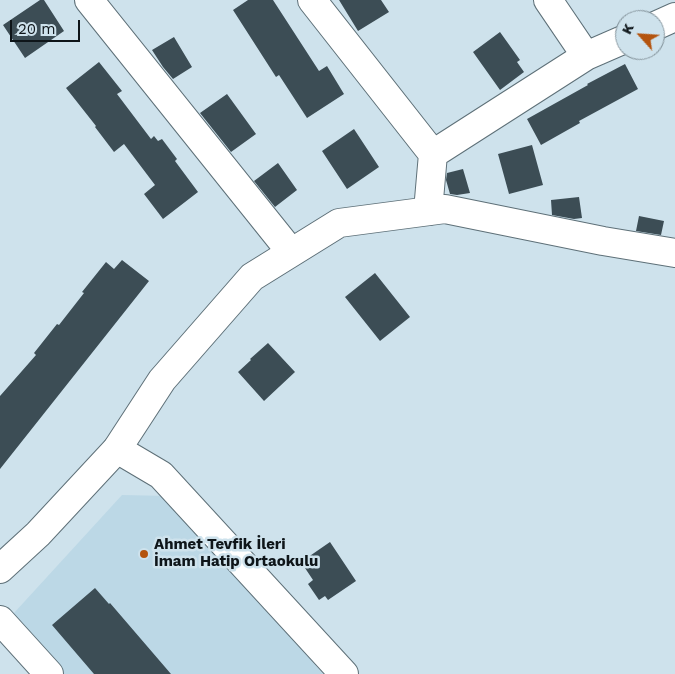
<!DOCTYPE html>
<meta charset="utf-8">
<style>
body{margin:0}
#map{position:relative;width:675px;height:674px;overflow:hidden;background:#cee2ec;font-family:"Work Sans",sans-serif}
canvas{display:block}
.north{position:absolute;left:615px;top:10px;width:50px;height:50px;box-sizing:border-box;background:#cee2ec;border:1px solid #819098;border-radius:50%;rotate:296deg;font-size:14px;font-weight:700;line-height:20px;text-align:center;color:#0e1519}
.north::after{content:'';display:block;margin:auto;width:18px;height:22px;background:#b4540e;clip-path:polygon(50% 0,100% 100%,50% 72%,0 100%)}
.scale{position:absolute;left:10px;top:20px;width:70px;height:22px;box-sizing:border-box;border:2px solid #0e1519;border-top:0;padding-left:6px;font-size:15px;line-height:18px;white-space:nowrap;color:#0e1519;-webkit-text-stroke:4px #cee2ec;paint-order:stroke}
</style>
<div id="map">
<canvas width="675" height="674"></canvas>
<div class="north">K</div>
<div class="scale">20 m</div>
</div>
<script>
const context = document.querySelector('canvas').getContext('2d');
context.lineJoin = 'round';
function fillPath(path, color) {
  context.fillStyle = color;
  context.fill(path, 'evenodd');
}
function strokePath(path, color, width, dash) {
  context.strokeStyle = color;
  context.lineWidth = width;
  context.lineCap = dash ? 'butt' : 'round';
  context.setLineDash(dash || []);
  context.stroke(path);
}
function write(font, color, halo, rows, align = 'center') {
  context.font = font + ' "Work Sans",sans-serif';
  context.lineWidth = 5;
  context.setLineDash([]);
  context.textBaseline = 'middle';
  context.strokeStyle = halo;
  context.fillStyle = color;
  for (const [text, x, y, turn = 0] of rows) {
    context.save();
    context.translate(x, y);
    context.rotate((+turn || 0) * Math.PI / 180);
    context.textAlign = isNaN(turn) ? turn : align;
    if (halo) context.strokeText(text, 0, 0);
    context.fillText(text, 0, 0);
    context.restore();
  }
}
fillPath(new Path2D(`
 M122,495L169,496L323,674H58L22,631L14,613Z`), '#bcd8e6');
fillPath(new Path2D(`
 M40,0H44L64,31L25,58L3,25Z
 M248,0H273L319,71L327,66L344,94L307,118L279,75L276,77L233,10Z
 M339,0H381L389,12L358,31Z
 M500,32L520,60L517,62L524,72L500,90L473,52Z
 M174,37L192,67L173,79L163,67L152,50Z
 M99,62L122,91L117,94L151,139L154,136L158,141L162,139L177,159L175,161L198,192L163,219L144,194L155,185L124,144L114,152L95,127L96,126L66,88Z
 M625,64L638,89L579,121L580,123L541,145L527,119L588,85L587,84Z
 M227,94L256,134L231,152L200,113Z
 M354,129L379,167L347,189L322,151Z
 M532,145L543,185L509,194L498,154Z
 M278,163L297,190L275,207L254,181Z
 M463,169L470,193L457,195L450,194L446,180L447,173Z
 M579,197L582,218L574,219L552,215L551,200Z
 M639,216L664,221L661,235L636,231Z
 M122,260L149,281L0,469V396L36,355L34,353L57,324L59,325L84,293L82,292L106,262L114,269Z
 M375,273L410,317L380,341L345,297Z
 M268,343L295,372L264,401L238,372L251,360L250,359Z
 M330,542L356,581L328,600L325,596L319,600L308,584L313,580L301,562Z
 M95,588L109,604L110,603L171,674H94L52,625Z`), '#3c4d55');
const minor = new Path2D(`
 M89,0L291,252
 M312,0L433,154L428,211
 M548,0L586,56
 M655,26L675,17
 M433,154L586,56L625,39
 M117,449L161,475L344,674
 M0,620L49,674`);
const tertiary = new Path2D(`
 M0,569L38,534L117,449L162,380L252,277L339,223L445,209L603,241L675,253`);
strokePath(minor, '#5e7078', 30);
strokePath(tertiary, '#5e7078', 30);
strokePath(minor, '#fff', 28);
strokePath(tertiary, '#fff', 28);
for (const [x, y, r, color] of [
 [144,554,5,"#b4540e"]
]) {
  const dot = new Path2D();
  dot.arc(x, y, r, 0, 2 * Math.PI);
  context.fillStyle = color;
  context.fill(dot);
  strokePath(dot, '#cee2ec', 2);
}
write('bold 15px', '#0e1519', '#cee2ec', [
 ["Ahmet Tevfik İleri",154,545],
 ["İmam Hatip Ortaokulu",154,562]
], 'left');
</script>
